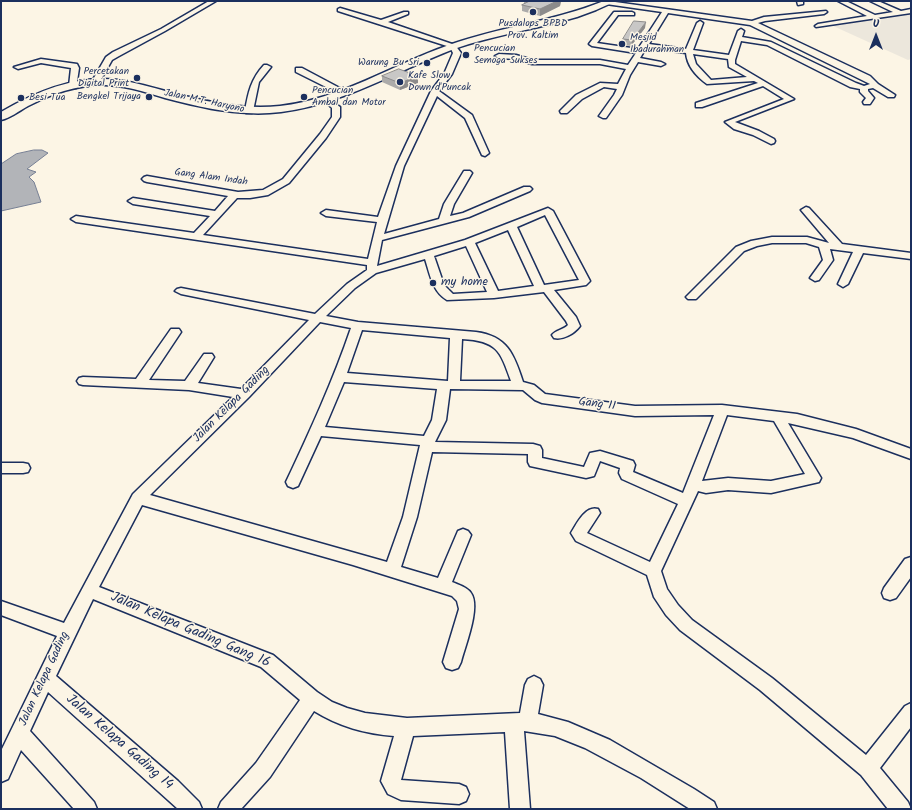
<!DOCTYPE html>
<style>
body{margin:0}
#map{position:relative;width:912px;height:810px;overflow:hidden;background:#fcf5e5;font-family:Kalam,sans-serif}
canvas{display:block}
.frame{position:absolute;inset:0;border:2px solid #1b2f5e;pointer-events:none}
.north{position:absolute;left:856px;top:16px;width:40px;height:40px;-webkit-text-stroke:3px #fcf5e5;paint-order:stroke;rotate:0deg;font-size:11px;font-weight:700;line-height:16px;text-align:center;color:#1b2f5e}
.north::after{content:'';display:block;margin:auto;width:14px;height:18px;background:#1b2f5e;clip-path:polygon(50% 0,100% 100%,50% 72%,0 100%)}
</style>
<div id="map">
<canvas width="912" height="810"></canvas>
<div class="frame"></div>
<div class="north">U</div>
</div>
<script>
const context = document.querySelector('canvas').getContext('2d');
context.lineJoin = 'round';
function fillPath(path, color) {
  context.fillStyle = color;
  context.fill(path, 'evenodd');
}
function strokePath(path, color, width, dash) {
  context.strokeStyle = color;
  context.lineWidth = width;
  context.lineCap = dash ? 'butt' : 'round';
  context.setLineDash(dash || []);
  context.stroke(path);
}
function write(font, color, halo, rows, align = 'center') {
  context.font = font + ' Kalam,sans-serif';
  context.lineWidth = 3;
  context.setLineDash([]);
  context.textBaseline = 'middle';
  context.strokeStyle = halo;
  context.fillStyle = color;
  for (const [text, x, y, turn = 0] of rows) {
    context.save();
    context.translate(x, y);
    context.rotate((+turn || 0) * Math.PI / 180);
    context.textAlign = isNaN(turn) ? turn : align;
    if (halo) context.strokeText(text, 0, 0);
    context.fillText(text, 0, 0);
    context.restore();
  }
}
fillPath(new Path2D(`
 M911,12V59L908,60L831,25Z`), '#ece7dc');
const water = new Path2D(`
 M34,150H42L48,153L27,169L36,172L29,177L34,182L41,202L1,211V164L16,154Z`);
fillPath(water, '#b2b4b8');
strokePath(water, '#767f94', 1);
const minor = new Path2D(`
 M209,1H216L165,31L119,56L112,60L98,85H92L91,83L106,57L113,52L161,29Z
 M608,1L752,21L764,17L826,11L827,12L824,14L765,21L758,23L870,76L878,84L895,95L894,97H888L873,88L868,89V91L874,98L870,104H864L863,102L866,98L860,92V89L850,87L767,45L741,41L735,60V64L794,99L735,122L759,131L774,139L775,141L774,143L771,144L753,135L734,129L725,122L784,99L763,86L702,107H696V103L758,83L754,81L707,84C697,77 687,66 686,53L646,48L640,58L661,62L665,64L661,66L638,62L630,75L622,95L606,118H603L599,116L614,95L617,89L604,87L582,99L567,113H561L560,111L576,95L600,83L618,84L626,69L600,64H532L515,59L499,58L495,56L499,54L516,55L533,60H600L628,65L636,53L592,46L589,44L614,12H632L634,13V15H618L597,43L638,49L662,12L606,4V2ZM668,13L750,25L870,84L864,86L856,83L771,42L742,37L744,31L741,29L738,31L729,55L693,50L703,23L700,21L697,23L686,49L649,44ZM693,54L728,59L729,67L747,77L711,80L696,64Z
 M797,1H803V4L798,5Z
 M838,1H846L875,15L893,12L870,1H878L901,11L911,9V13L816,27L815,26L818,24L867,16Z
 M340,8L381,20L404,12H408V14L388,22L455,45L461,53L452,74L439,91L472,115L489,153L485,156L482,155L465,118L437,96L404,166L384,234L439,219L444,204L464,171H470L472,173L454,204L450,216L463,213L524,187H530L532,189L530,191L469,217L382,240L377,266L465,240L548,208L553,211L590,281L586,285L554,290L576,317L580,326C574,334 563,340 554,338L552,335C556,330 563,330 568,325L566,321L544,292L494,298L447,300C432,291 430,274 425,259L376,273L355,288L326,316L358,322L476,332C507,336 514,354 523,382L534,385L545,394L635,406L722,405L797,414L856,429L911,449V459L853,438L788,423L821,478L819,482L771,493L728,490L706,493L698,491L661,571L667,589L678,605L692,620L772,678L866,755L905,706L911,703V727L880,768L908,802L911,809H888L861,775L760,690L680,630L666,615L654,597L647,575L576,541L571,533C577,523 586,505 598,509L600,513L587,533L650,562L678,504L622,479L619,473L620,468L600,461L594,476L586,478L530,466L528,462V454L432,452L417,517L401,567L438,578L458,531L463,529L468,531L471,535L452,582C459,585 467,587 471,593C481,607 465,646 461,662L458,668L452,670L446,668L443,662L459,609L457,601L452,596L353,565L142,505L99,587L273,655L317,692L332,702L347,708L365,713L407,718L520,713L525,685L528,679L534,676L540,679L543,685L538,714L568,722L610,740L694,789L714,802L717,809H690L641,778L585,748L555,736L524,731L530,809H510L505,732L413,736L401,780L459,784L466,787L469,794L466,801L459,804L401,800L388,794L381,781L394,736C366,734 338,726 314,711L270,777L241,809H218L221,802L256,763L300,700L261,667L93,599L56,676L178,781L199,802L202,809H178L48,692L30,731L94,802L97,809H74L21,750L8,779L1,782V751L57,636L1,615V601L64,623L133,494L233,397L189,390L83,385L79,384L77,381L79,378L83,377L136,379L171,329H179L181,332L149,380L185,381L204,354H212L214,357L198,383L241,389L309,320L181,294L175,291L177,289L181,288L315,314L347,284L367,270V265L76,222L71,219L76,216L194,233L210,216L133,204L128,201L133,198L215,211L228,196L147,182L144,181L142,179L144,177L147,176L238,192L263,190L283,179L320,134L332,117V108L323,100L327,98L340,107V117L326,138L289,183L268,195L250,198H237L203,235L368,259L377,222L326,216L321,213L326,210L378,217L396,166L431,91L444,74L453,53L450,47L338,11V9ZM545,215L579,280L544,285L517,227ZM508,230L534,286L498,291L475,243ZM466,246L487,292L453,294L444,285L434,256ZM320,322L351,328C333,381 310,431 286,482L288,486L293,488L298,486L321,436L420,445L403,517L387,562L150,495L249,397ZM362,330L450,338L448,381L347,373ZM462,339C497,341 500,350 511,381H460ZM344,382L437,389L432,420L424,436L325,427ZM450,389L523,390L535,400L542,403L635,416L714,415L683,493L633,472L635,465L633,461L600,451L590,453L584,467L542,458V450L540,446L533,444L435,442L446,420ZM727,415L774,421L805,474L771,481L728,478L702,481Z
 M41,59L77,64L79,68L76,88H73L69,86L71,68L41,63L18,69L14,67Z
 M264,65H267L271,67L259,82L253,111L252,113H246L245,111C248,93 251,79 264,65Z
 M296,68H302L349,93L348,95H342L296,72Z
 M806,207L809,208L842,244L911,253V259L863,253L848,284L843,287L838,284L853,252L830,249L833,260L819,280L815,281L810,278L823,260L819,247L806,243H772L757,246L744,251L696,299H688L686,297L736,247L751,241L772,237H807L829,243L801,210Z
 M1,463H23L28,464L30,468L28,472L23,473H1Z
 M911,557V577L896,598L890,600L884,598L882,593L884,588L905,559Z`);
const secondary = new Path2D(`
 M604,1H616L596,10L577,17C537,29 494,35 454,49C396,71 344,104 281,112C242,117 203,108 165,98C145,92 124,85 103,85C76,85 51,94 28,106C19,111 10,118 1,120V112C32,94 66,79 102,79C126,79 150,87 173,93C208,102 244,110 280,106C341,99 392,65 449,45C500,27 554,21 604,1Z`);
strokePath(minor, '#1b2f5e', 3);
strokePath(secondary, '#1b2f5e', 3);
fillPath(minor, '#fcf5e5');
fillPath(secondary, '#fcf5e5');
fillPath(new Path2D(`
 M524,1H561L560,6L540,16L522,11V5L524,4Z
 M645,28L631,46L622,45L623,39Z
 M382,76H418V83L400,90L382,82Z`), '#acabaa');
fillPath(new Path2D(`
 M557,1H561L560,6L540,16V9Z
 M646,22L645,28L631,46L632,40Z
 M418,76V83L400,90V83Z`), '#8c8b8b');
const building = new Path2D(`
 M530,1H557L540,9L522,5Z
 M634,21L646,22L632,40L623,39Z
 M399,69L418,76L400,83L382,76Z`);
fillPath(building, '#c8c7c6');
strokePath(building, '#8c8b8b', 1);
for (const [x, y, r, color] of [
 [533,12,4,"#1b2f5e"],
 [622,44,4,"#1b2f5e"],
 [466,55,4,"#1b2f5e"],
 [427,63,4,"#1b2f5e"],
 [137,78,4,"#1b2f5e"],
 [400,82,4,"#1b2f5e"],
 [149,97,4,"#1b2f5e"],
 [304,97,4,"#1b2f5e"],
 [21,98,4,"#1b2f5e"],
 [433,283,4,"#1b2f5e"]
]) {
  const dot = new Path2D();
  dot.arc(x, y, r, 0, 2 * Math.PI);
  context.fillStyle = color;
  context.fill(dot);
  strokePath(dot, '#fcf5e5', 1.5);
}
write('10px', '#1b2f5e', '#fcf5e5', [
 ["Pusdalops BPBD",533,24,"center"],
 ["Prov. Kaltim",533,36,"center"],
 ["Mesjid",630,38],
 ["Ibadurahman",630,50],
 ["Pencucian",474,49],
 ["Semoga Sukses",474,61],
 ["Warung Bu Sri",419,63,"right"],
 ["Percetakan",129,72,"right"],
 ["Digital Print",129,84,"right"],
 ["Kafe Slow",408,76],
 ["Down d'Puncak",408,88],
 ["Pencucian",312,91],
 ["Ambal dan Motor",312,103],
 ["Bengkel Trijaya",141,97,"right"],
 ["Besi Tua",29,98]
], 'left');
write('10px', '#1b2f5e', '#fcf5e5', [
 ["Jalan M.T. Haryono",204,102,12],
 ["Gang Alam Indah",211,178,8]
]);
write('12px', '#1b2f5e', '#fcf5e5', [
 ["my home",441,283]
], 'left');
write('12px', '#1b2f5e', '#fcf5e5', [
 ["Jalan Kelapa Gading",232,405,-45],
 ["Gang 11",597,405,8],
 ["Jalan Kelapa Gading",45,679,-65]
]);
write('14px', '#1b2f5e', '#fcf5e5', [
 ["Jalan Kelapa Gading Gang 16",190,631,23],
 ["Jalan Kelapa Gading 14",119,743,41]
]);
</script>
